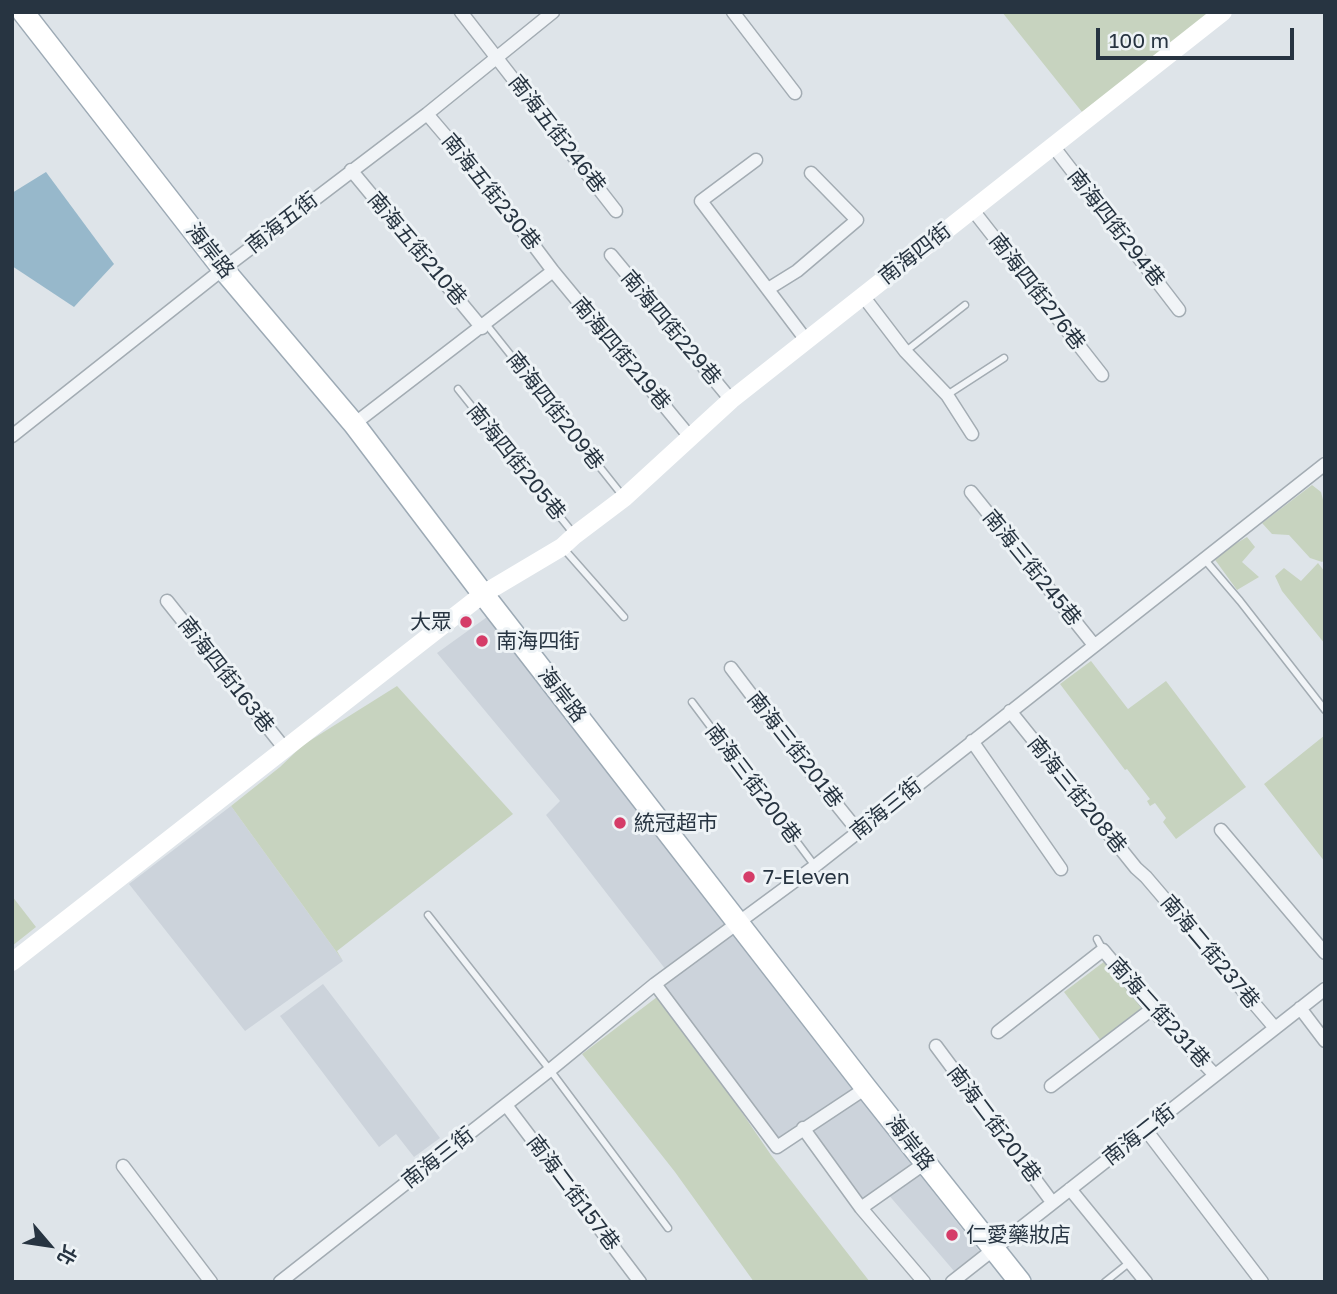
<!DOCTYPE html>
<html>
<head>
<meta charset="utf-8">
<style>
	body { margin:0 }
	#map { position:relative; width:1337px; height:1294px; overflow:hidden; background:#dee4e9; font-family:"Golos Text","Noto Sans TC",sans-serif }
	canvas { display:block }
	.frame { position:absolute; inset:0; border:14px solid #273441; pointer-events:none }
	.north { position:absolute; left:14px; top:1210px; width:70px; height:70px; -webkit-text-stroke:5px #eef3f6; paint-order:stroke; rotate:119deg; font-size:19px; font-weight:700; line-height:28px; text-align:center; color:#273441 }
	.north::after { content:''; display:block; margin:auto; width:24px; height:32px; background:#273441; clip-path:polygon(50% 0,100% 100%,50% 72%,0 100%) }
	.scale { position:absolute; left:1096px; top:28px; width:198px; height:32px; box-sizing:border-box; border:4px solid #273441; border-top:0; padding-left:9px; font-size:21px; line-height:24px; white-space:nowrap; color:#273441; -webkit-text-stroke:5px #eef3f6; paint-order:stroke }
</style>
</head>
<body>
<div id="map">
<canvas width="1337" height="1294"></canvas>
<div class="frame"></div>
<div class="north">北</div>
<div class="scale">100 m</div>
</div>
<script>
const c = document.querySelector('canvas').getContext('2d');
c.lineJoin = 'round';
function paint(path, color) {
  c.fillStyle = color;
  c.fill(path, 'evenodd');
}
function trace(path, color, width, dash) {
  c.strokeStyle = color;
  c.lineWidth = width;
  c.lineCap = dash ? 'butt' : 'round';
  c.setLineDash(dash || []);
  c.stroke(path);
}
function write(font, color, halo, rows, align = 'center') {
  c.font = font + ' "Golos Text","Noto Sans TC",sans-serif';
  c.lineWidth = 6;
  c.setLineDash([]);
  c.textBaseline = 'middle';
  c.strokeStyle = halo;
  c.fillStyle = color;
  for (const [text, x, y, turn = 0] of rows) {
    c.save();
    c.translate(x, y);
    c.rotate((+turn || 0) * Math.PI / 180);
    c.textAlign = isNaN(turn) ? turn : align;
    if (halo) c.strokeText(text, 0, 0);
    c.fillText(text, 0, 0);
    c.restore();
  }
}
const built = new Path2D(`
	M 494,612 L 734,918 L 666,970 L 546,815 L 560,801 L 437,653 Z
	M 231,806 L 343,961 L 245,1031 L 129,884 Z
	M 737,928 L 861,1088 L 777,1143 L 659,986 Z
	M 323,984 L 440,1138 L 414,1157 L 396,1134 L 379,1147 L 280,1016 Z
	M 862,1095 L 914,1166 L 861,1203 L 808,1128 Z
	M 917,1171 L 980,1252 L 954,1271 L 887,1193 Z`);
const green = new Path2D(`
	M 1002,12 L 1213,12 L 1214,13 L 1082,112 Z
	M 1312,485 L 1321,492 L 1323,500 L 1325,501 L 1325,560 L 1322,562 L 1310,558 L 1289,535 L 1272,534 L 1262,523 Z
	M 1247,537 L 1255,547 L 1242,562 L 1259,577 L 1237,590 L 1213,557 Z
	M 1318,563 L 1325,572 L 1325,644 L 1282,591 L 1275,576 L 1284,568 L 1301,581 Z
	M 1091,661 L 1128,709 L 1166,681 L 1246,787 L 1176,839 L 1163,822 L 1166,818 L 1155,803 L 1150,806 L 1147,801 L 1150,799 L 1127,769 L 1125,770 L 1060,684 Z
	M 397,686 L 513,814 L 337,951 L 343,961 L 231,806 L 280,767 L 303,745 Z
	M 1325,735 L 1325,862 L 1264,784 Z
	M 12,896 L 36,927 L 12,946 Z
	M 1105,961 L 1144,1006 L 1101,1041 L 1064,992 Z
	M 661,994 L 771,1155 L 870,1282 L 754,1282 L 675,1172 L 582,1054 Z`);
const water = new Path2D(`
	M 46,172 L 114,264 L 74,307 L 12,266 L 12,193 Z`);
const lane = new Path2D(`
	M 486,324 L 622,495
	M 906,351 L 965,305
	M 458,389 L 573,533
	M 947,395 L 1004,358
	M 564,549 L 624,617
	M 1205,560 L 1240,601 L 1325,710
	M 692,702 L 815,866
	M 428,915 L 550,1070 L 668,1228
	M 1097,939 L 1103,950
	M 1105,1282 L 1130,1262`);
const street = new Path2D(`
	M 461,12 L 616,211
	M 733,12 L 795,93
	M 427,114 L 492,190 L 553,271 L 690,437
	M 1053,146 L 1179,310
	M 756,160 L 701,201 L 806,340
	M 351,170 L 482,328
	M 972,209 L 1102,375
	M 611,255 L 731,400
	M 768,289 L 797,271 L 857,220 L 811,173
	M 863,296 L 905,351 L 947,395 L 972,434
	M 354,424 L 553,271
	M 12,436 L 223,269 L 427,114 L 553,12
	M 971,492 L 1094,645
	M 167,601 L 285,749
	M 731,668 L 803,763 L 858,831
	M 1010,711 L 1136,868 L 1146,877 L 1275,1028
	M 972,741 L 1061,869
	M 1221,830 L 1325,953
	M 655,984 L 777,1147 L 866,1088
	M 1300,1008 L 1325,1041
	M 998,1032 L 1103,950 L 1152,1009 L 1215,1075
	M 936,1046 L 1052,1202
	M 1051,1086 L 1152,1009
	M 506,1105 L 640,1282
	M 803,1128 L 861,1208 L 924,1282
	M 1146,1130 L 1262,1282
	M 123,1166 L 211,1282
	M 1070,1189 L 1146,1282
	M 861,1208 L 925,1163
	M 280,1282 L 550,1070 L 655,984 L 815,866 L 1325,464
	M 952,1282 L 1325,989`);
const secondary = new Path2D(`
	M 12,962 L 483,594 L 562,547 L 575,535 L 624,498 L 731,400 L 1223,12`);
const primary = new Path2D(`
	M 23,12 L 223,269 L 354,424 L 483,594 L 866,1088 L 1020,1282`);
const markers = [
	[466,622,7,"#d53c68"],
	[482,641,7,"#d53c68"],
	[620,823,7,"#d53c68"],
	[749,877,7,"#d53c68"],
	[952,1235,7,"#d53c68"]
];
const streetNames = [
	["南海五街246巷",557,134,52],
	["南海五街230巷",491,192,51],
	["南海五街",282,223,-38],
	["南海四街294巷",1116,228,52],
	["南海五街210巷",417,249,50],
	["海岸路",210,251,52],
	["南海四街",915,254,-38],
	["南海四街276巷",1037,292,52],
	["南海四街229巷",671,328,50],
	["南海四街219巷",621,354,50],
	["南海四街209巷",555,411,52],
	["南海四街205巷",516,462,51],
	["南海三街245巷",1032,568,51],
	["南海四街163巷",226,675,52],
	["海岸路",562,695,52],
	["南海三街201巷",795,750,52],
	["南海三街200巷",753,784,53],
	["南海三街208巷",1077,795,51],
	["南海三街",886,809,-39],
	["南海二街237巷",1210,952,50],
	["南海二街231巷",1159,1013,48],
	["南海二街201巷",994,1124,53],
	["南海二街",1139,1135,-38],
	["海岸路",910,1143,52],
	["南海三街",438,1158,-38],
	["南海二街157巷",573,1193,53]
];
const poiNames = [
	["大眾",452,622,"right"],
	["南海四街",496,641],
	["統冠超市",634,823],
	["7-Eleven",763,877],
	["仁愛藥妝店",966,1235]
];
paint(built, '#ccd3db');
paint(green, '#c7d3bf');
paint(water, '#97b8cb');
trace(lane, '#a3acb3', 9);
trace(street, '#a3acb3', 15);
trace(primary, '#9daab5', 24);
trace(lane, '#f1f4f7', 6);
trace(street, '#f1f4f7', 12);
trace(secondary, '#fff', 18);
trace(primary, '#fff', 21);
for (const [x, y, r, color] of markers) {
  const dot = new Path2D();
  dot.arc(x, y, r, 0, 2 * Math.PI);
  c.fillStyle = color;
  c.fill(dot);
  trace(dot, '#eef3f6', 2.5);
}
write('21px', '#273441', '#eef3f6', streetNames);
write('21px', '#273441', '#eef3f6', poiNames, 'left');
</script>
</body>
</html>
